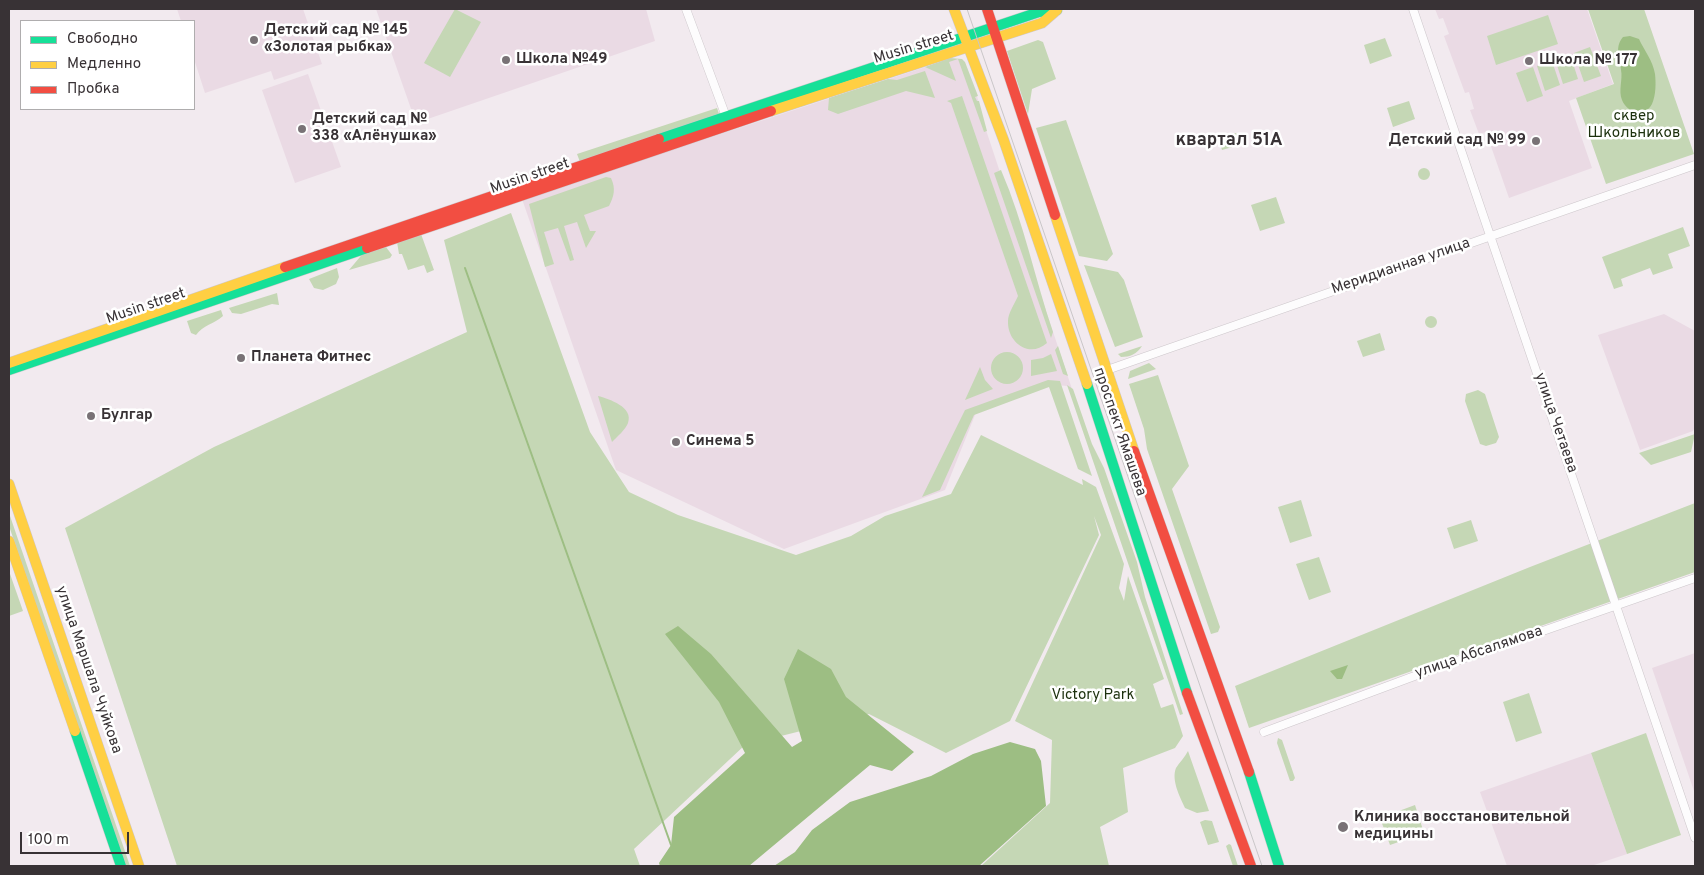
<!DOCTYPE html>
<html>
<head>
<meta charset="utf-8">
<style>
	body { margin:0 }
	#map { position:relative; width:1704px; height:875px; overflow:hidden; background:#f2eaef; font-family:Overpass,sans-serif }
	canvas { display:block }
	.frame { position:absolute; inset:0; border:10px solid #383235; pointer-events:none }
	.legend { position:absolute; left:20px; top:20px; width:175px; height:90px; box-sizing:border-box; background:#fff; border:1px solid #afadae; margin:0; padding:6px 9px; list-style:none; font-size:15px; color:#383235 }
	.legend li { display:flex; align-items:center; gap:10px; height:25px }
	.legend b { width:25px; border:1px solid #afadae }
	.scale { position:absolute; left:20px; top:832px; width:109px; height:22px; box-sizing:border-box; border:2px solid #383235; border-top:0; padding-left:6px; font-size:15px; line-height:18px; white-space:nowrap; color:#383235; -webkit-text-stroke:4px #fff; paint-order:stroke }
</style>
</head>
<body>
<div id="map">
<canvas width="1704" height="875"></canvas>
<div class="frame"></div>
<ul class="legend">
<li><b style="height:6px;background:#16e098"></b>Свободно</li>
<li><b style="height:6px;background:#ffcf43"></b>Медленно</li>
<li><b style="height:6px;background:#f24e42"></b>Пробка</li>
</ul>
<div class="scale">100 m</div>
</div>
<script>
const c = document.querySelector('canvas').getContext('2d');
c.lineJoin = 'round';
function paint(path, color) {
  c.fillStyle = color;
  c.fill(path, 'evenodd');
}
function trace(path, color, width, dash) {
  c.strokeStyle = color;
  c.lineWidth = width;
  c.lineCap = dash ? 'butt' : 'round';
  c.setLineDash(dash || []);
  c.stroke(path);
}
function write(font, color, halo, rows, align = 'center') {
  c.font = font + ' Overpass,sans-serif';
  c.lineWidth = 5;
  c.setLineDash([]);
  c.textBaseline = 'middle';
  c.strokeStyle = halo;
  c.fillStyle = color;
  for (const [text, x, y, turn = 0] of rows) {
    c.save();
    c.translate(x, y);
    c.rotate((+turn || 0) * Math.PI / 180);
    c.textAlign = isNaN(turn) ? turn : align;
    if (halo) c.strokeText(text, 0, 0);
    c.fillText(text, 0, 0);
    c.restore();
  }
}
const built = new Path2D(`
	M 177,9 L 303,9 L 322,64 L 274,80 L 271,71 L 205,93 L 194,59 L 194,21 L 181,21 Z
	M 376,9 L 646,9 L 655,41 L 416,123 Z
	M 1435,9 L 1587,9 L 1613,84 L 1569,101 L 1592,168 L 1509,198 L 1486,132 L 1479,134 L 1470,110 L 1474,109 L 1469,92 L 1465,93 L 1444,36 L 1449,34 L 1443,18 L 1439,19 Z
	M 950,59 L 961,59 L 977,96 L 986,130 L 1072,389 L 1067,386 L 1048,384 L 977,410 L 945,490 L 784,549 L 616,470 L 522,199 Z
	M 308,74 L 341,167 L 295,183 L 262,90 Z
	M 1664,314 L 1695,331 L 1695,427 L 1693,431 L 1640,450 L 1598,335 Z
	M 1695,653 L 1695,794 L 1652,668 Z
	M 1591,753 L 1627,854 L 1591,866 L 1507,866 L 1480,792 Z`);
const green = new Path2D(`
	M 455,9 L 481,22 L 450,77 L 424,63 Z
	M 1588,9 L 1644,9 L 1694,154 L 1606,184 L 1576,98 L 1614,84 Z
	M 1548,15 L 1558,44 L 1496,65 L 1487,36 Z
	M 1385,38 L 1392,56 L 1370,64 L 1364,45 Z
	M 1038,40 L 1043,42 L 1056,79 L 1032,89 L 1028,114 L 1007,51 Z
	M 1590,47 L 1601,76 L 1584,82 L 1574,53 Z
	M 1570,54 L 1578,79 L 1563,84 L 1555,59 Z
	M 950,58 L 962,59 L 965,62 L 978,96 L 975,97 L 977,101 L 979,101 L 987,131 L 984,132 L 958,59 L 949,62 L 956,81 L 925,67 Z
	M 1552,61 L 1560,85 L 1545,91 L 1537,66 Z
	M 1533,67 L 1543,96 L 1527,102 L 1516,73 Z
	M 925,71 L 935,98 L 906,91 L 838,114 L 828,110 L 829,98 L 888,79 L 897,80 Z
	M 962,96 L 1047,343 C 1029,359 1007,342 1008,321 C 1008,313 1015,303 1018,296 L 951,103 L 947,101 Z
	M 1409,101 L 1415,119 L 1393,127 L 1387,108 Z
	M 717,108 L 719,114 L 580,162 L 577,154 Z
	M 1066,120 L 1113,254 L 1107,261 L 1079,256 L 1036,128 Z
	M 1236,133 L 1241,141 L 1236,146 L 1222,150 L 1219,139 Z
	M1418 174a6 6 0 1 1 12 0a6 6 0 1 1-12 0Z
	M 1001,170 C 1024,223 1035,279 1053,332 L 1051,338 L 994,173 Z
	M 606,177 L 611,178 C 616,189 614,196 609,206 L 584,215 L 590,231 L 596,231 L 586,248 L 577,222 L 564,226 L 574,260 L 570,261 L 558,228 L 544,232 L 554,264 L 545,267 L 529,204 Z
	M 1276,197 L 1285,223 L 1260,231 L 1251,205 Z
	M 511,213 L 590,432 L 629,492 L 678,515 L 796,555 L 851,536 L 885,516 L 951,494 L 981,435 L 1083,485 L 1082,479 L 1096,487 L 1124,564 L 1119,588 L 1124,601 L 1128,576 L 1164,679 L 1153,684 L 1161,708 L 1173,704 L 1183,736 L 1175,748 L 1123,768 L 1128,812 L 1100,827 L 1109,866 L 981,866 L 1050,803 L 1052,740 L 1015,721 L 1101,535 L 1094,516 L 1099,535 L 1010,721 L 946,753 L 869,714 L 745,745 L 634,849 L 640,866 L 177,866 L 65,528 L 214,447 L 467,332 L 444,240 Z
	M 1683,227 L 1690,246 L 1668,254 L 1673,268 L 1653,275 L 1650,268 L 1621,279 L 1623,286 L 1614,289 L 1602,257 Z
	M 421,234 L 434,270 L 427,273 L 424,265 L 408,270 L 402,254 L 399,254 L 397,242 Z
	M 386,247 L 392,255 L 390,258 L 349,270 L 365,251 Z
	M 1084,265 L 1118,272 L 1124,280 L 1143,337 L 1115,347 Z
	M 337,268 L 339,277 L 336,284 L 323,290 L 314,288 L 309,279 Z
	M 277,293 L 279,305 L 272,304 L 241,314 L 232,313 L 229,308 Z
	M 221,310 L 223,316 C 214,324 203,325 196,335 L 191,333 L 187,321 Z
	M1425 322a6 6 0 1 1 12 0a6 6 0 1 1-12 0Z
	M 1380,333 L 1385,350 L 1363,357 L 1357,341 Z
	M 1058,346 L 1068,376 L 1063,374 L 1055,350 Z
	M 1142,346 C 1137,354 1130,357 1121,357 L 1118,354 Z
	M991 368a16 16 0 1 1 32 0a16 16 0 1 1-32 0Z
	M 1051,354 L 1057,371 L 1031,376 L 1031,360 L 1043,358 Z
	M 1149,363 L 1156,369 L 1128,379 L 1130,371 Z
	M 980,367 L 985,380 L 993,389 L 965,400 Z
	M 1158,375 L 1189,466 L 1172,489 L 1220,627 L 1218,632 L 1211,634 L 1147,449 L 1144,429 L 1129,384 Z
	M 1048,380 L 1060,381 L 1092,476 L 1078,469 L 1049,387 L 974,415 L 940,490 L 922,497 L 965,410 Z
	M 1067,385 L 1073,389 L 1092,444 L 1104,468 L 1137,562 L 1145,597 L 1183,714 L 1180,715 Z
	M 1478,390 L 1485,394 L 1499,437 L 1496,443 L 1486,446 L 1480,444 L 1465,401 L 1466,394 Z
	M 598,396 C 609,399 634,407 628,423 C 626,429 617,437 612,442 Z
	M 1695,434 L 1691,452 L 1651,465 L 1639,453 Z
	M 1301,500 L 1312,536 L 1290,543 L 1278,507 Z
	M 1695,503 L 1695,572 L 1249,728 L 1235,686 L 1530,567 Z
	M 9,513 L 130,866 L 126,866 L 9,526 Z
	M 1471,520 L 1478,541 L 1454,549 L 1447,528 Z
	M 1319,557 L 1331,592 L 1309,600 L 1296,564 Z
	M 9,571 L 23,611 L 9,616 Z
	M 1529,693 L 1542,733 L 1516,742 L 1503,702 Z
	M 1646,733 L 1681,835 L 1627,854 L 1591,753 Z
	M 1278,738 L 1282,740 L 1295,778 L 1293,781 L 1290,781 L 1277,743 Z
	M 1188,751 L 1209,811 L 1197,813 L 1185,808 C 1180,797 1171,780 1176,768 C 1179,763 1185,757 1188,751 Z
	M 1415,805 L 1424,833 L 1390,845 L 1380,818 Z
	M 1205,820 L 1212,821 L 1219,842 L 1208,845 L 1200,822 Z
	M 1229,844 L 1231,845 L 1238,866 L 1233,866 L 1226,846 Z`);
const water = new Path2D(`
	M 1630,36 L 1639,39 C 1644,50 1653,61 1655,74 C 1656,83 1656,95 1652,104 C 1645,118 1627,113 1622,100 C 1618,91 1623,79 1621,70 C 1620,57 1614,48 1623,37 Z
	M 678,626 L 711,654 L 792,747 L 802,741 L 784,679 L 798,649 L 831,669 L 846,697 L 914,752 L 892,771 L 870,765 L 749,866 L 660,866 L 659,863 L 671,845 L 674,817 L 745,753 L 719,702 L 665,634 Z
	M 1348,665 L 1342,679 L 1337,679 L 1330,671 Z
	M 1010,742 L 1035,749 L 1041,761 L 1046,806 L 979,866 L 774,866 L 795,852 L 812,830 L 850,802 L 931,776 L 973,754 Z`);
const stream = new Path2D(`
	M 465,268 L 671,845`);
const street = new Path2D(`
	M 686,9 L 728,122
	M 1413,9 L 1695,838
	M 1107,370 L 1695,165
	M 1264,732 L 1428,671 L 1695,578`);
const fast = new Path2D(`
	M 659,139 L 1039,12 L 1057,10
	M 9,370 L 367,248
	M 1087,384 L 1187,693
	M 75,731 L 121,866
	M 1249,772 L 1279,866`);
const slow = new Path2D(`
	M 954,9 L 1004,141 L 1087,384
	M 771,111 L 1042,23 L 1057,10
	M 1055,215 L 1134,451
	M 9,363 L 285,267
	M 9,484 L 139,866
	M 9,541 L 75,731`);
const jam = new Path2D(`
	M 987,9 L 1055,215
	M 367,248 L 771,111
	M 285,267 L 659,139
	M 1134,451 L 1249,772
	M 1187,693 L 1251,866`);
const tram = new Path2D(`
	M 967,9 L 1262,866`);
const markers = [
	[254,40,5,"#797276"],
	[506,60,5,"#797276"],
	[1529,61,5,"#797276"],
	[302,129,5,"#797276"],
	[1536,141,5,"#797276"],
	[241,358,5,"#797276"],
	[91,416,5,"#797276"],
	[676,442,5,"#797276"],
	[1343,827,6,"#797276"]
];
const poiNames = [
	["Детский сад № 145",264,31],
	["«Золотая рыбка»",264,48],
	["Школа №49",516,60],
	["Школа № 177",1539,61],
	["Детский сад №",312,120],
	["338 «Алёнушка»",312,137],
	["Детский сад № 99",1526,141,"right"],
	["Планета Фитнес",251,358],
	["Булгар",101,416],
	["Синема 5",686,442],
	["Клиника восстановительной",1354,818],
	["медицины",1354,835]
];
const streetNames = [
	["Musin street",914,48,-17],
	["Musin street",530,177,-19],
	["Меридианная улица",1401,267,-19],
	["Musin street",146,307,-19],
	["улица Четаева",1555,423,71],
	["проспект Ямашева",1119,432,71],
	["улица Абсалямова",1479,653,-19],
	["улица Маршала Чуйкова",88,670,71]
];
const parkNames = [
	["сквер",1634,117],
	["Школьников",1634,134],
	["Victory Park",1093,696]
];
const quarterNames = [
	["квартал 51А",1229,141]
];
paint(built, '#eadae4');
paint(green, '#c5d7b5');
paint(water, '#9dbe83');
trace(stream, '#9dbe83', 2);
trace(street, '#cdc7cb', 9);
trace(fast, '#cdc7cb', 11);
trace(slow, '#cdc7cb', 11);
trace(jam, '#cdc7cb', 11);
trace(street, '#fdfcfd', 8);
trace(fast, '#16e098', 10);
trace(slow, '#ffcf43', 10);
trace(jam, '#f24e42', 10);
trace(tram, '#c9c6c8', 1);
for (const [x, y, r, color] of markers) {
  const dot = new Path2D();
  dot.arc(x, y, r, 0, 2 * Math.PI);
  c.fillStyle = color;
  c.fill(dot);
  trace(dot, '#fff', 2);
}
write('bold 15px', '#383235', '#fff', poiNames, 'left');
write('15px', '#383235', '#fff', streetNames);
write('15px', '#1c300d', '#fff', parkNames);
write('bold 18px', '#383235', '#fff', quarterNames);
</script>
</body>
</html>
